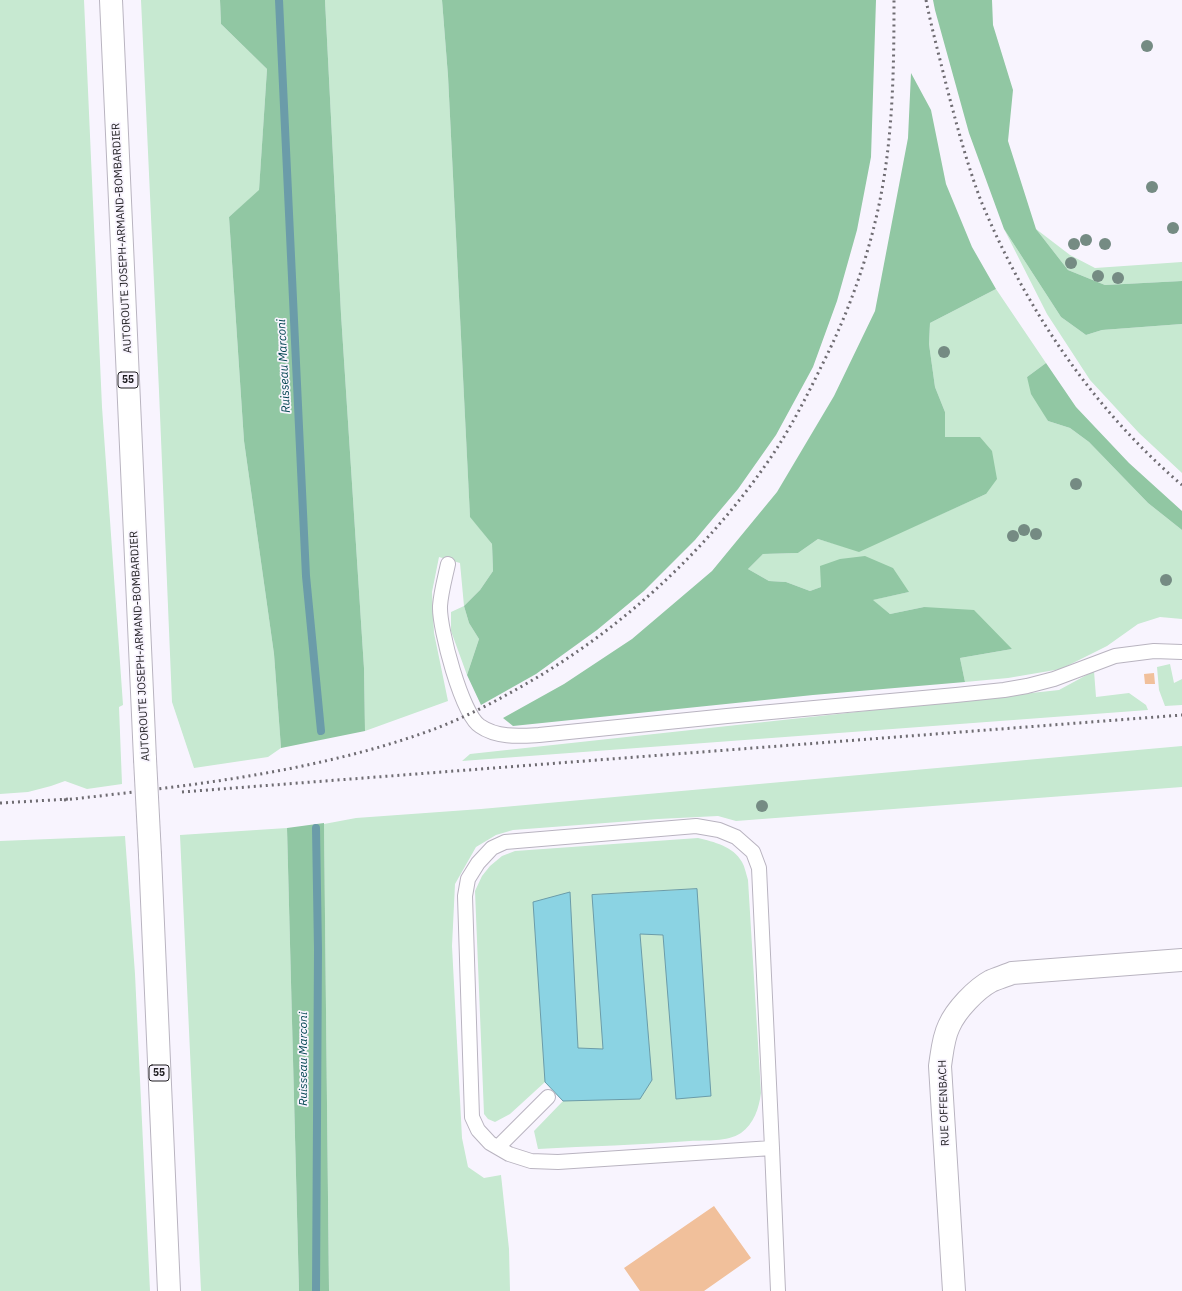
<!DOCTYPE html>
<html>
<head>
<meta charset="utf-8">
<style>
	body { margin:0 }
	canvas { display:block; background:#f8f4fe }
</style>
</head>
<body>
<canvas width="1182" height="1291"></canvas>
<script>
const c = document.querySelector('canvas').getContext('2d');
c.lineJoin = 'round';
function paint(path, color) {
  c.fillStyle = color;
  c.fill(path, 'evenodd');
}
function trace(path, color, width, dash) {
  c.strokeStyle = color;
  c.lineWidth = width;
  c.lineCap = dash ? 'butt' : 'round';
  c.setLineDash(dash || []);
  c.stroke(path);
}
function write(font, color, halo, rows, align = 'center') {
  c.font = font + ' "IBM Plex Sans",sans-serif';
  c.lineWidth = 3.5;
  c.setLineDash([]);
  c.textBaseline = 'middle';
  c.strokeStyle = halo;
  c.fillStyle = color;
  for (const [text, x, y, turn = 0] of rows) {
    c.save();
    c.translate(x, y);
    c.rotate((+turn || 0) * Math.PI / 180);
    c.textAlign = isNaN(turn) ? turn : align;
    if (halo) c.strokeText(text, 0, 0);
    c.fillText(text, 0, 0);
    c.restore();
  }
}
const green = new Path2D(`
	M 0,0 L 84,0 L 102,407 L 123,705 L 119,707 L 122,784 L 87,789 L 65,781 L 51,786 L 28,792 L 0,794 Z
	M 141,0 L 220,0 L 221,24 L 267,69 L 259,191 L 229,217 L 244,441 L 274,654 L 281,748 L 268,757 L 194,768 L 172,702 L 159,391 Z
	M 325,0 L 442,0 L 448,76 L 470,516 L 492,544 L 493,571 L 480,590 L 464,606 L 469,623 L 479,639 L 467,675 L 451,631 L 451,612 L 464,606 L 460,563 L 439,557 L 432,592 L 434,633 L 448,701 L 365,731 L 364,668 L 341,314 Z
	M 1004,229 L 1061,317 L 1086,335 L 1102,330 L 1182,324 L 1182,473 L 1139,433 L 1090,380 L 1047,314 Z
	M 1036,229 L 1070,255 L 1095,268 L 1182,262 L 1182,281 L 1105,285 L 1068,270 Z
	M 996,289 L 1046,363 L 1027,377 L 1048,421 L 1070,428 L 1089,442 L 1148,503 L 1182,530 L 1182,619 L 1160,617 L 1138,624 L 1107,646 L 1061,669 L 1008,678 L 965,682 L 960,658 L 1012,649 L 924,607 L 890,614 L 872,600 L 909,592 L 821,587 L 810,591 L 786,582 L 769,581 L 748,569 L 763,554 L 798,553 L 818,539 L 859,551 L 986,494 L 980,437 L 944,437 L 945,412 L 935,387 L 929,344 L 930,323 Z
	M 1170,664 L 1174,683 L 1182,679 L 1182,705 L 1165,706 L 1159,690 L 1157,667 Z
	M 1094,671 L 1096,697 L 1129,693 L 1146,705 L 1148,710 L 462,761 L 470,754 L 1059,690 Z
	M 1182,746 L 1182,787 L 736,821 L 718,816 L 658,819 L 513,830 L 496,835 L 476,847 L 455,884 L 452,946 L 462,1138 L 468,1167 L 484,1178 L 501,1175 L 509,1249 L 510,1291 L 329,1291 L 324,824 L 356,818 L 481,809 Z
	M 287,828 L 299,1291 L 201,1291 L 180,835 Z
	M 125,836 L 135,974 L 150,1291 L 0,1291 L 0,841 Z
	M 698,838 C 714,842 733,846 742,862 C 745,867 746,874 748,880 L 761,1093 C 759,1108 754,1124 741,1133 C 727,1142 706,1140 690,1141 C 640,1145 589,1146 538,1149 L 534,1131 L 563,1101 L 545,1082 L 510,1114 L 495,1122 L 488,1119 L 484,1114 L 475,891 L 482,876 L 490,866 L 502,856 L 515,851 Z`);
const forest = new Path2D(`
	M 220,0 L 325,0 L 341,314 L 364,668 L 365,731 L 281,748 L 274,654 L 244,441 L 229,217 L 259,190 L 267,69 L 221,24 Z
	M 442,0 L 876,0 L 871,157 L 857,230 L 837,301 L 813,367 L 776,435 L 738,489 L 695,540 L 644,591 L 597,630 L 536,674 L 481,705 L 467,675 L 479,639 L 469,623 L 464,606 L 480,590 L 493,571 L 492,544 L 470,517 L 448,76 Z
	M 933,0 L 992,0 L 993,25 L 1013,90 L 1008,141 L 1036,229 L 1068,270 L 1105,285 L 1182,281 L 1182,324 L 1102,330 L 1086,335 L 1061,317 L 1004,229 L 969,133 L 935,10 Z
	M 911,73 L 931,110 L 946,184 L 972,247 L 996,289 L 930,323 L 929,344 L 935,387 L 945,412 L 945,437 L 980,437 L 992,451 L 997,479 L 986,494 L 859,552 L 818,539 L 798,553 L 763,554 L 748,569 L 769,581 L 786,582 L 810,591 L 821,587 L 820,566 L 840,559 L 865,556 L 893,568 L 909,592 L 873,600 L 890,614 L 924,607 L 974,610 L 1012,649 L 960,658 L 965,682 L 813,695 L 513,726 L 503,718 L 564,684 L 632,639 L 712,571 L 777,492 L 834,396 L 875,311 L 908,138 Z
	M 1046,363 L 1076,407 L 1129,463 L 1182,511 L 1182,530 L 1148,503 L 1089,442 L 1070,428 L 1048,421 L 1031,394 L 1027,377 Z
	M 324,823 L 329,1291 L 299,1291 L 287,828 Z`);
const water = new Path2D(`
	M 697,889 L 711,1096 L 676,1099 L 663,935 L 640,934 L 652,1080 L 640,1099 L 563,1101 L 545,1082 L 533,902 L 570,892 L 578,1048 L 603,1049 L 592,895 Z`);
const stream = new Path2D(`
	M 279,0 L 306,576 L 321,731
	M 316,1291 L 318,950 L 316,828`);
const building = new Path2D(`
	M 1154,673 L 1155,684 L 1145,684 L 1144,674 Z
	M 714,1206 L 751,1258 L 704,1291 L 640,1291 L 624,1268 Z`);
const service = new Path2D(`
	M 448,564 C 445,578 441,592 440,606 C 439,628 462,715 480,726 C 497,738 520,736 539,735 L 727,716 L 956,695 L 1004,690 L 1027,686 L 1054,679 L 1115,656 L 1154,651 L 1182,652
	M 498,1147 L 548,1097
	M 772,1148 L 558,1162 L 531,1161 L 509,1154 L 490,1143 L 478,1130 L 472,1117 L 465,896 L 468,879 L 478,863 L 492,848 L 505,842 L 696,826 L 719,830 L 736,837 L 753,852 L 759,868 L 772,1148 L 778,1291`);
const minor = new Path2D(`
	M 954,1291 L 940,1066 C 942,1053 943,1038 949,1026 C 956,1010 976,989 991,981 C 998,978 1005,976 1012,973 L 1182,960`);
const motorway = new Path2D(`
	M 111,0 L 145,759
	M 150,855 L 169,1291`);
const rail = new Path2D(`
	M 926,0 C 932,30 940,59 947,88 C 957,126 967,164 981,201 C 1026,309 1093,409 1182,485
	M 182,792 L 1182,715
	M 64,800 C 187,786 312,773 429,731 C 459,720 489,705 517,689 C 616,634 702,556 767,463 C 788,433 805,400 821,367 C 846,318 865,267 877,214 C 893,144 894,72 894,0
	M 0,803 L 70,799`);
const motorwayBridge = new Path2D(`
	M 145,759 L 150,855`);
const trees = [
	[1147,46],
	[1152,187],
	[1173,228],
	[1086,240],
	[1074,244],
	[1105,244],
	[1071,263],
	[1098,276],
	[1118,278],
	[944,352],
	[1076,484],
	[1024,530],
	[1036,534],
	[1013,536],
	[1166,580],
	[762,806]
];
const shields = [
	[128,380,20],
	[159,1073,20]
];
const shieldNames = [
	["55",128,380],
	["55",159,1073]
];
const streetNames = [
	["AUTOROUTE JOSEPH-ARMAND-BOMBARDIER",122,238,-93],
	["AUTOROUTE JOSEPH-ARMAND-BOMBARDIER",140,646,-93],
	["RUE OFFENBACH",944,1103,-92]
];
const waterNames = [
	["Ruisseau Marconi",284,366,-93],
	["Ruisseau Marconi",304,1059,-90]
];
paint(green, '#c7e9d1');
paint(forest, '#91c7a3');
paint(water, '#8bd3e3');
trace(water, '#6b9ca9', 1);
trace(stream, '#6b9ca9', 8);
paint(building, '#f1c09b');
trace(service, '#b9b4c0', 16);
trace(minor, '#b9b4c0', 24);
trace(motorway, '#b9b4c0', 24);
trace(service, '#fff', 14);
trace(minor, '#fff', 22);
trace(motorway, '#fff', 22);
trace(rail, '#6f6c72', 3, [2, 4]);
trace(motorwayBridge, '#b9b4c0', 24, []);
trace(motorwayBridge, '#fff', 22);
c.fillStyle = '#758b83';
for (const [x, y] of trees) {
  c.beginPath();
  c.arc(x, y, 6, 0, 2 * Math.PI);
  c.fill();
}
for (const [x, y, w] of shields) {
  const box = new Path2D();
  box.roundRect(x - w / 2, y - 8, w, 16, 3);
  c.fillStyle = '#f8f4fe';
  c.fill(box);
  trace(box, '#1f1d21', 1);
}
write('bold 10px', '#1f1d21', null, shieldNames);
write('11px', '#1f1d21', '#f8f4fe', streetNames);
write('italic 12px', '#004450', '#f8f4fe', waterNames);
</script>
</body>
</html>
